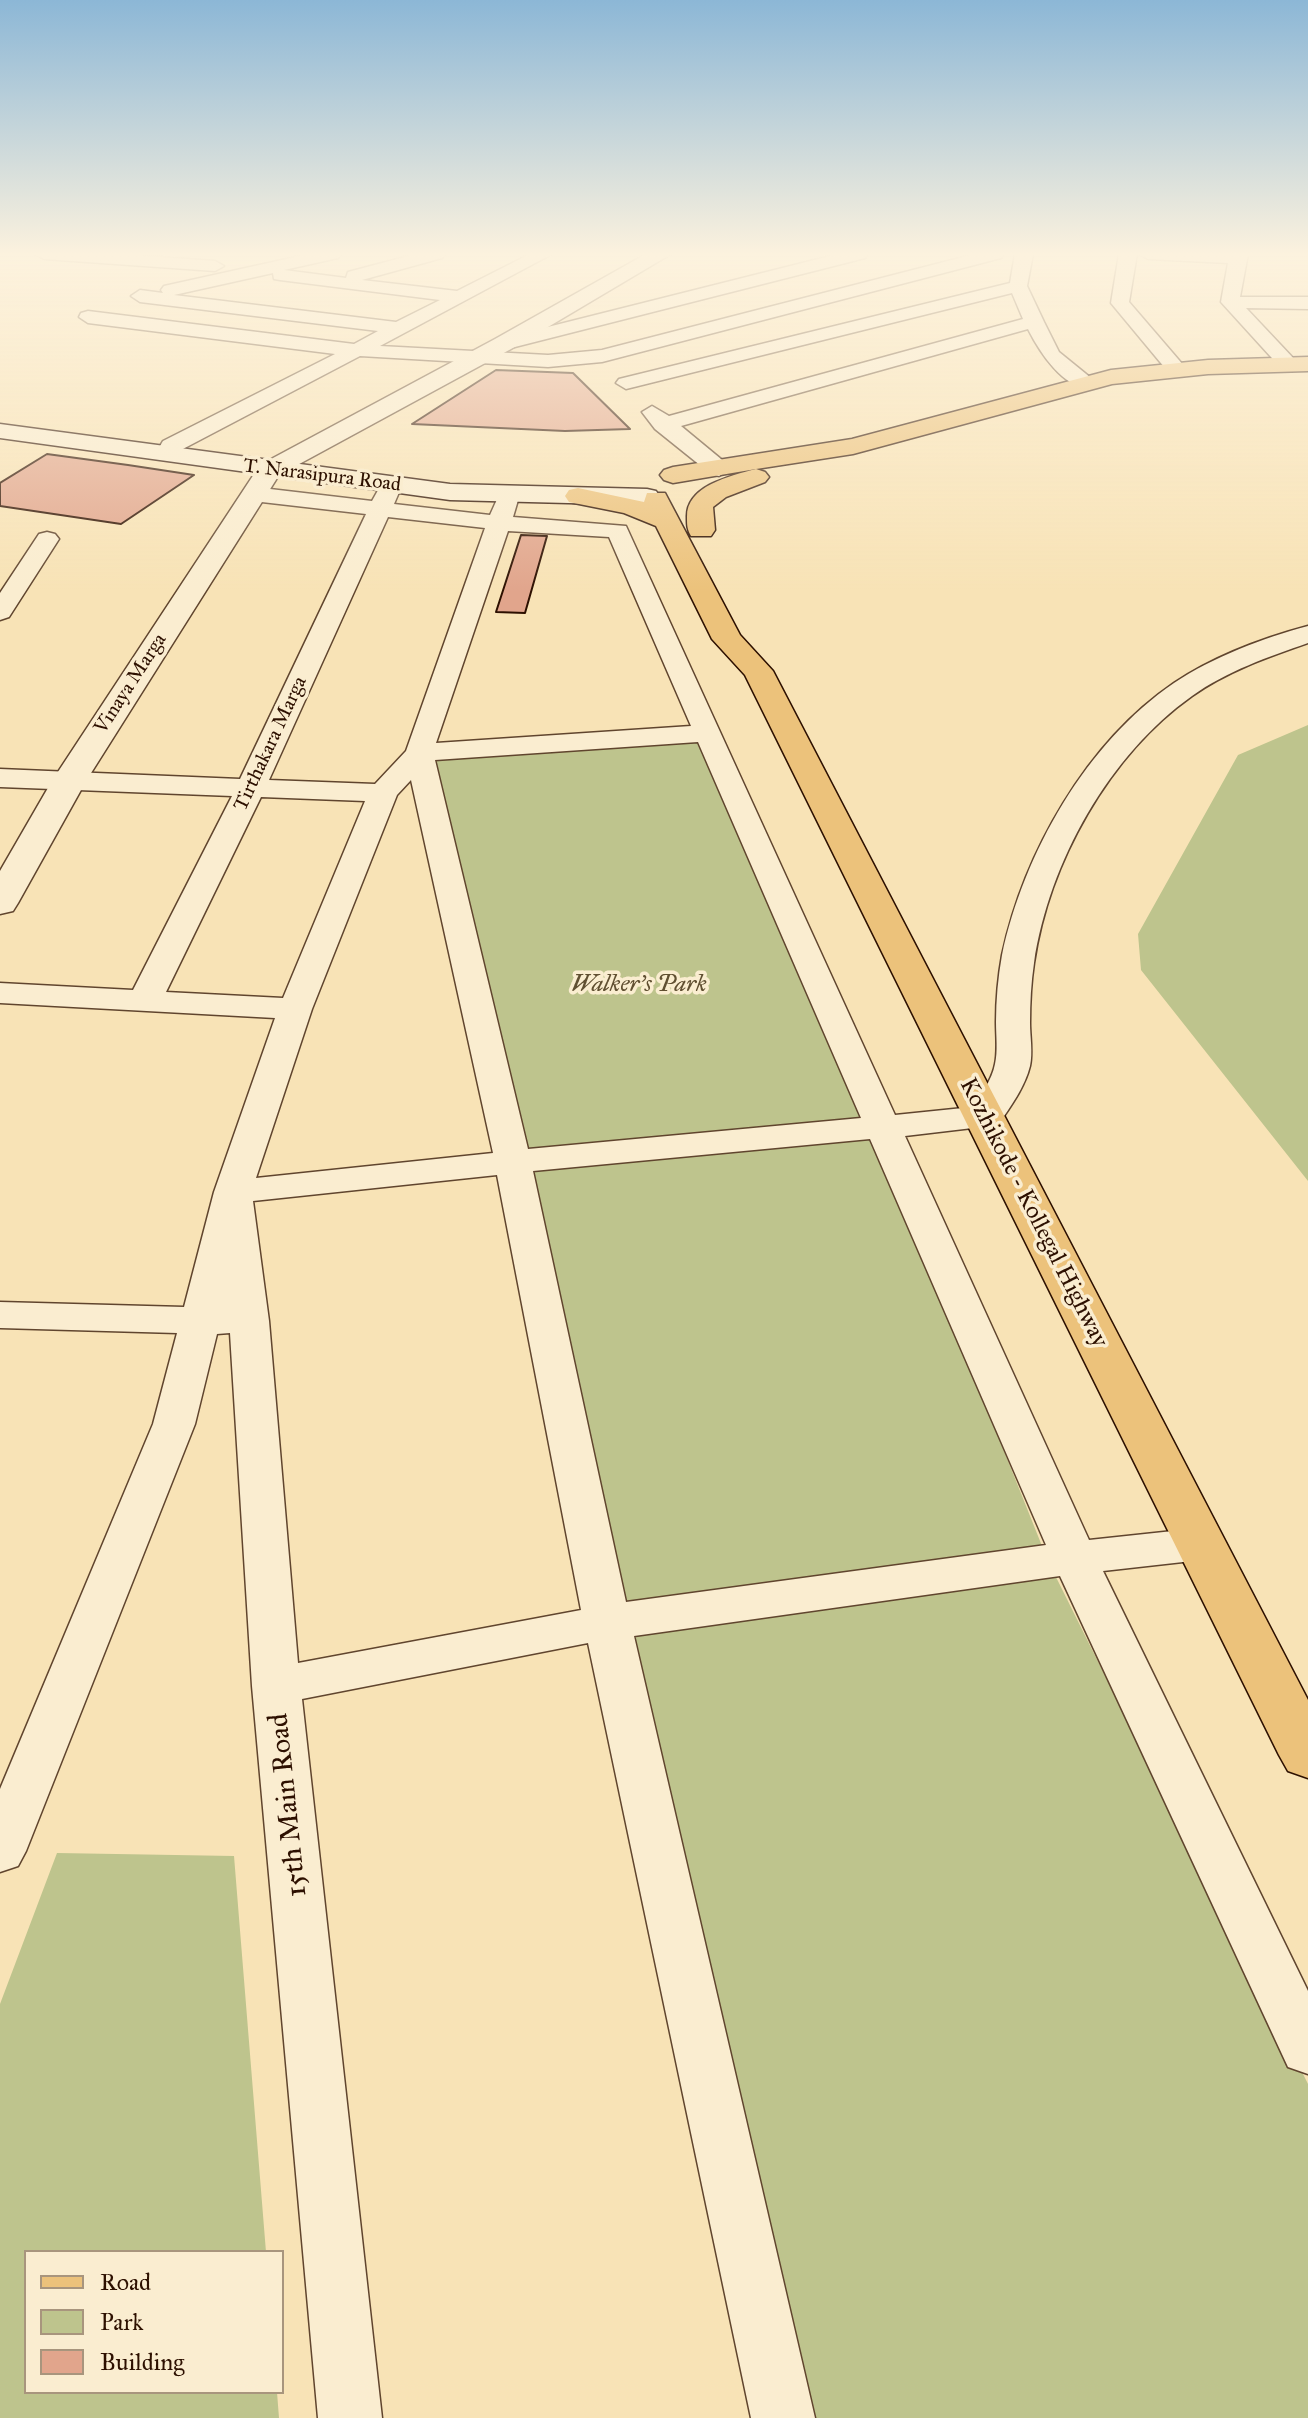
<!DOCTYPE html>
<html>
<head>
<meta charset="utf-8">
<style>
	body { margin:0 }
	#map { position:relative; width:1308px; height:2418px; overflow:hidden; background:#f8e3b6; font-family:"IM FELL Great Primer",serif }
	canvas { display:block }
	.legend { position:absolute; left:24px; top:2250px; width:260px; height:144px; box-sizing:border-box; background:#faedd0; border:2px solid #a8957d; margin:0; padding:10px 14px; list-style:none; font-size:24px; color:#2d1000 }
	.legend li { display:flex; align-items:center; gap:16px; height:40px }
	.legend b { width:40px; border:2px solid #a8957d }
</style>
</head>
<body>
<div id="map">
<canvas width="1308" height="2418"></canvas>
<ul class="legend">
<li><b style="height:10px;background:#ecc27b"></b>Road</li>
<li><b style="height:22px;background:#bec48d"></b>Park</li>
<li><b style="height:22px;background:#e1a58c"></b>Building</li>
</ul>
</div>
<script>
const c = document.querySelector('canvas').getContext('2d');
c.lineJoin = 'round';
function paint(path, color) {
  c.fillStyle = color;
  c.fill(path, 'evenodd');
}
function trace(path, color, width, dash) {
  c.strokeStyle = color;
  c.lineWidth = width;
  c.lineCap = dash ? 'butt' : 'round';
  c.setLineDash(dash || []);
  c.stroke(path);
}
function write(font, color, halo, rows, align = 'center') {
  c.font = font + ' "IM FELL Great Primer",serif';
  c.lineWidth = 7;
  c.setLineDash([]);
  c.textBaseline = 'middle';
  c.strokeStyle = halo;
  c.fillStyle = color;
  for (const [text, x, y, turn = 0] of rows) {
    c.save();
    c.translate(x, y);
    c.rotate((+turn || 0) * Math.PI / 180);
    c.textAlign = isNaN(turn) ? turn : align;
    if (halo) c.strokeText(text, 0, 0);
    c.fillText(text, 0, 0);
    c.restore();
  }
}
const green = new Path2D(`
	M 1308,725 L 1308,1181 L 1141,970 L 1138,934 L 1238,755 Z
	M 709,733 L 875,1128 L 1048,1561 L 1308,2084 L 1308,2418 L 794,2418 L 615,1615 L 419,753 Z
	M 57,1853 L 234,1856 L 266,2252 L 26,2252 L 26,2392 L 277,2392 L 279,2418 L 0,2418 L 0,2004 Z`);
const building = new Path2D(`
	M 496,370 L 573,373 L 630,429 L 565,431 L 412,424 Z
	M 47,454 L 128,465 L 194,475 L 121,524 L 0,506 L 0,483 Z
	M 521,535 L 547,536 L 525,613 L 496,612 Z`);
const minor = new Path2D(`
	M 35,254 L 118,254 L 215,261 L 224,266 L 215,271 L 44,259 Z
	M 309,254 L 341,254 L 338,258 L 284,270 L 346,278 L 348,272 L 416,254 L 445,254 L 442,258 L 362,280 L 457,291 L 530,254 L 552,254 L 380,346 L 548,355 L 602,350 L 975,254 L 1004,254 L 1001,258 L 602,362 L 548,367 L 360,356 L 179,451 L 163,451 L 160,446 L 163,441 L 335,354 L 88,323 L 79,317 L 81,313 L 88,311 L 354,344 L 378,331 L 140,302 L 131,296 L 140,290 L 163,293 L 161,290 L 164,286 ZM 273,273 L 274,279 L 280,280 L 440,300 L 396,322 L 174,295 Z
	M 838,254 L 868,254 L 865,258 L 503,350 L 493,344 L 496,340 Z
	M 1015,254 L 1033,254 L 1027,286 L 1044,322 L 1059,352 L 1091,378 L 1094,382 L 1091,386 C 1065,393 1038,349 1028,329 L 681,426 L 727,464 L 730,469 L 719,476 L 711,474 L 655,429 L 642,412 L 652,406 L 669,416 L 1023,319 L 1012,293 L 626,389 L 616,383 L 619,379 L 1010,283 Z
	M 1119,254 L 1137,254 L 1129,302 L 1184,366 L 1187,370 L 1184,374 L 1170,374 L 1111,303 Z
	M 1139,254 L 1248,254 L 1240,297 L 1308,297 L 1308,309 L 1246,308 L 1295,360 L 1298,364 L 1295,368 L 1281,368 L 1221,302 L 1228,263 L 1148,259 Z
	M 389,483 L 397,485 L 400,490 L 394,504 L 490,515 L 499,495 L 515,495 L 518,500 L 513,517 L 626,526 L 895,1115 L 973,1107 C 981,1094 992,1080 995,1064 C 998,1051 996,1036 996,1022 C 996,1000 998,977 1002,955 C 1024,853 1086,743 1174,683 C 1213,657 1263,638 1308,626 L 1308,643 C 1268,657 1227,671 1192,696 C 1109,755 1049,862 1034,963 C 1031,983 1030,1003 1030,1023 C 1030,1037 1033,1052 1030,1066 C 1025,1087 1010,1107 998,1125 L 905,1136 L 1089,1540 L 1201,1528 L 1217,1533 L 1224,1544 L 1217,1555 L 1201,1560 L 1103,1571 L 1308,1991 L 1308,2074 L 1288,2067 L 1060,1576 L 634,1636 L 815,2418 L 751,2418 L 588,1643 L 302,1699 L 382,2418 L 318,2418 L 252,1686 L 230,1333 L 217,1334 L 195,1424 L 26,1851 L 18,1866 L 0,1872 L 0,1789 L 153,1424 L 177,1333 L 0,1328 L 0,1302 L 184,1307 L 214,1192 L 275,1018 L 0,1003 L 0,983 L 133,990 L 232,796 L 0,787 L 0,769 L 240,779 L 366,514 L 253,501 L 245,499 L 242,494 L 245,489 L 253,487 L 372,501 L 381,485 ZM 388,517 L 485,528 L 406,751 L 375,784 L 269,780 ZM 508,531 L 609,537 L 691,726 L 436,743 ZM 698,742 L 861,1118 L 528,1149 L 435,760 ZM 411,780 L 493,1153 L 256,1178 L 312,1009 L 397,795 ZM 261,797 L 365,801 L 283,998 L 166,992 ZM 870,1139 L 1046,1545 L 626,1602 L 533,1171 ZM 497,1175 L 581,1610 L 298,1663 L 269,1321 L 253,1201 Z
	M 47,532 L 55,534 L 59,539 L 9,617 L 0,620 L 0,593 L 39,534 Z`);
const tertiary = new Path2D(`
	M 646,254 L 671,254 L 511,349 L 279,475 L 86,781 L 18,903 L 13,911 L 0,914 L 0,871 L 52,781 L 260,465 L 495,339 Z`);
const secondary = new Path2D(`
	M 0,424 L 450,484 L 647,489 L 656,491 L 660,497 L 656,503 L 647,505 L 450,500 L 0,438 Z`);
const primary = new Path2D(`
	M 1308,357 L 1308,371 L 1208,374 L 1112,384 L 853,454 L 756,469 L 765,472 L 769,477 L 765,482 L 726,497 L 713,507 L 715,530 L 711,536 L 691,536 C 687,529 687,525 687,517 C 686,486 730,476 756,469 L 673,483 L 664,480 L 660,475 L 664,470 L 673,467 L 852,439 L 1111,370 L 1208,360 Z
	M 578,488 L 644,502 L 647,493 L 665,493 L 740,635 L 773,671 L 1308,1700 L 1308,1778 L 1288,1771 L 1279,1755 L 745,675 L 712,639 L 656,526 L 624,513 L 569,502 L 565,496 L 569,490 Z`);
const farStreetnames = [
	["T. Narasipura Road",322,476,7],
	["Vinaya Marga",131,684,-57],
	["Tirthakara Marga",271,744,-65]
];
const parkNames = [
	["Walker's Park",639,985]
];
const streetNames = [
	["Kozhikode - Kollegal Highway",1033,1213,63]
];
const nearStreetnames = [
	["15th Main Road",289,1805,-96]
];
paint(green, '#bec48d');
paint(building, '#e1a58c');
trace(building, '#2d1000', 2);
trace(minor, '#60452e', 3);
trace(tertiary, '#60452e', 3);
trace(secondary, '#2d1000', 3);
trace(primary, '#2d1000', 3);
paint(minor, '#faedd0');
paint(tertiary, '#faedd0');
paint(secondary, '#faedd0');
paint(primary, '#ecc27b');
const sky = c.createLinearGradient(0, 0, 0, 592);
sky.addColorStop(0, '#8cb7d6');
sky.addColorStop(0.43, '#fcf2de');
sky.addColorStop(1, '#fcf2de00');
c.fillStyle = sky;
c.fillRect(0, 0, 1308, 592);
write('20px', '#2d1000', '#faedd0', farStreetnames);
write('italic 24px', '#604f31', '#faedd0', parkNames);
write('24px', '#2d1000', '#faedd0', streetNames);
write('28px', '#2d1000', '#faedd0', nearStreetnames);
</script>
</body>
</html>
